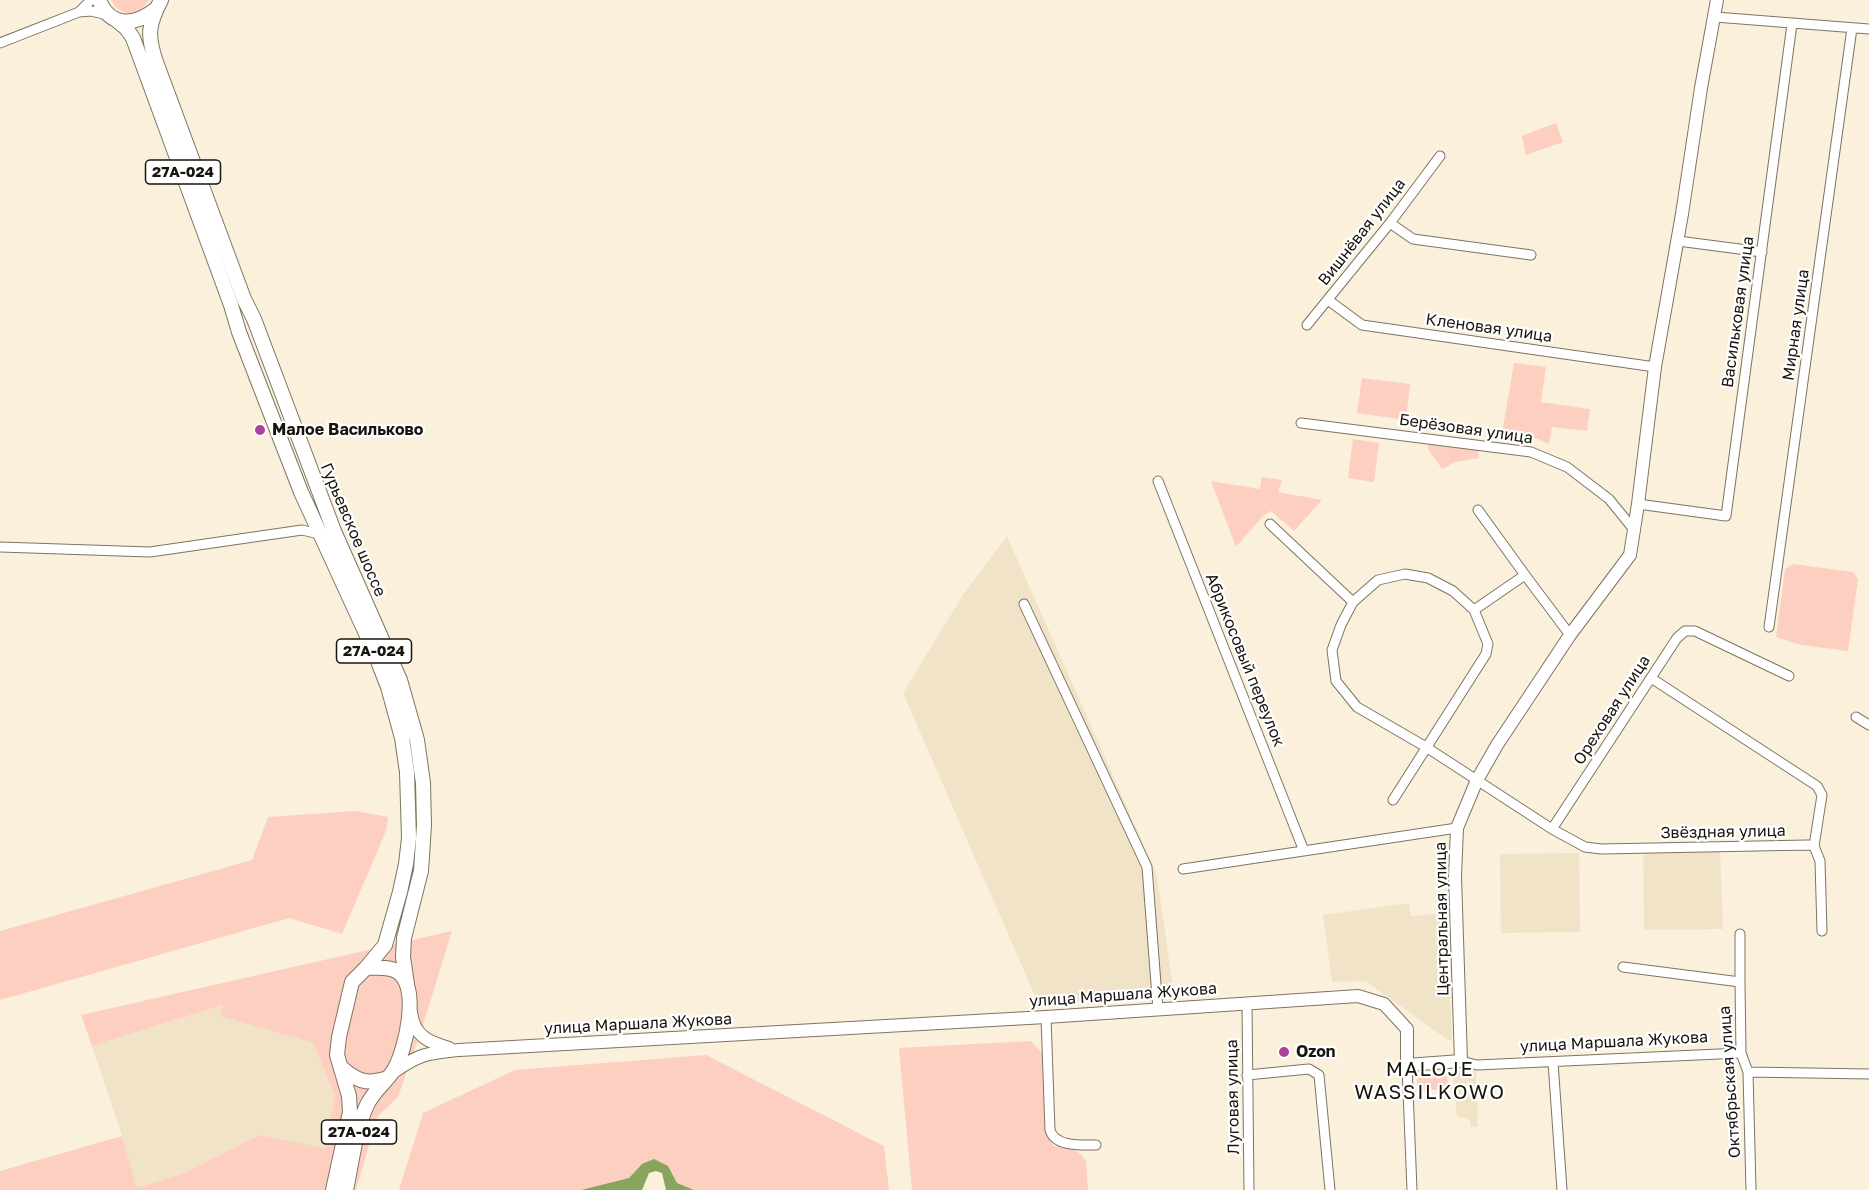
<!DOCTYPE html>
<html>
<head>
<meta charset="utf-8">
<style>
	body { margin:0 }
	canvas { display:block; background:#fbf0dc }
</style>
</head>
<body>
<canvas width="1869" height="1190"></canvas>
<script>
const c = document.querySelector('canvas').getContext('2d');
c.lineJoin = 'round';
function paint(path, color) {
  c.fillStyle = color;
  c.fill(path, 'evenodd');
}
function trace(path, color, width, dash) {
  c.strokeStyle = color;
  c.lineWidth = width;
  c.lineCap = dash ? 'butt' : 'round';
  c.setLineDash(dash || []);
  c.stroke(path);
}
function write(font, color, halo, rows, align = 'center') {
  c.font = font + ' "Golos Text",sans-serif';
  c.lineWidth = 4.5;
  c.setLineDash([]);
  c.textBaseline = 'middle';
  c.strokeStyle = halo;
  c.fillStyle = color;
  for (const [text, x, y, turn = 0] of rows) {
    c.save();
    c.translate(x, y);
    c.rotate((+turn || 0) * Math.PI / 180);
    c.textAlign = isNaN(turn) ? turn : align;
    if (halo) c.strokeText(text, 0, 0);
    c.fillText(text, 0, 0);
    c.restore();
  }
}
const built = new Path2D(`
	M 1007,536 L 1157,875 L 1174,995 L 1039,1005 L 903,693 L 963,595 Z
	M 1720,850 L 1723,929 L 1644,930 L 1643,851 Z
	M 1579,853 L 1580,932 L 1501,933 L 1500,854 Z
	M 1409,903 L 1411,916 L 1447,913 L 1452,1040 L 1448,1040 L 1365,981 L 1332,982 L 1323,915 Z
	M 224,1005 L 220,1016 L 313,1043 L 335,1096 L 325,1149 L 259,1135 L 184,1173 L 137,1188 L 120,1129 L 92,1046 Z
	M 1456,1071 L 1476,1071 L 1478,1127 L 1471,1127 L 1470,1120 L 1457,1116 L 1453,1073 Z`);
const green = new Path2D(`
	M 111,0 L 149,0 L 140,12 L 127,14 L 115,7 Z
	M 1556,123 L 1563,142 L 1526,155 L 1522,136 Z
	M 1514,363 L 1546,367 L 1541,402 L 1590,409 L 1587,431 L 1552,427 L 1549,444 L 1536,438 L 1502,433 Z
	M 1362,378 L 1410,384 L 1406,420 L 1357,413 Z
	M 1353,439 L 1379,443 L 1374,482 L 1348,478 Z
	M 1429,443 L 1478,450 L 1479,458 L 1455,462 L 1442,469 L 1428,449 Z
	M 1262,477 L 1282,480 L 1278,492 L 1322,500 L 1294,531 L 1271,511 L 1263,516 L 1236,547 L 1211,481 L 1260,489 Z
	M 1793,564 L 1853,572 L 1858,579 L 1848,651 L 1801,645 L 1776,637 L 1785,569 Z
	M 356,811 L 388,817 L 386,831 L 342,934 L 289,918 L 0,1000 L 0,931 L 252,860 L 268,817 Z
	M 452,931 L 422,1028 L 398,1097 L 377,1117 L 356,1190 L 0,1190 L 0,1171 L 122,1136 L 137,1188 L 184,1173 L 259,1135 L 325,1148 L 335,1096 L 313,1043 L 220,1016 L 223,1005 L 92,1046 L 81,1015 Z
	M 1031,1041 L 1042,1053 L 1046,1134 L 1054,1146 L 1075,1149 L 1086,1160 L 1088,1190 L 912,1190 L 899,1048 Z
	M 706,1055 L 884,1146 L 889,1190 L 694,1190 L 677,1183 L 668,1166 L 642,1164 L 629,1178 L 581,1190 L 399,1190 L 423,1113 L 515,1070 Z
	M 1444,1074 L 1447,1077 L 1449,1088 L 1417,1092 L 1417,1075 Z`);
const water = new Path2D(`
	M 654,1159 L 668,1166 L 677,1183 L 694,1190 L 666,1190 L 662,1173 L 656,1171 L 649,1173 L 642,1190 L 581,1190 L 629,1178 L 642,1164 Z`);
const street = new Path2D(`
	M 79,12 L 91,0
	M 1715,17 L 1869,29
	M 0,43 L 79,12 L 91,11 L 108,15
	M 1390,223 L 1413,239 L 1531,255
	M 1678,241 L 1762,252
	M 1328,300 L 1362,325 L 1655,367
	M 1307,325 L 1390,223 L 1440,156
	M 1301,423 L 1531,452 L 1567,467 L 1609,499 L 1635,531
	M 1158,481 L 1304,851
	M 1638,504 L 1726,516 L 1792,24
	M 1478,510 L 1525,575
	M 1270,524 L 1353,602
	M 0,547 L 150,552 L 302,530 L 315,533 L 321,537
	M 1024,604 L 1147,867 L 1158,1010
	M 1474,610 L 1525,575 L 1570,635
	M 1769,627 L 1852,28
	M 1651,678 L 1817,786 L 1822,795 L 1814,846
	M 1856,717 L 1869,725
	M 1393,800 L 1486,654 L 1488,644 L 1474,610 L 1453,591 L 1428,578 L 1405,574 L 1378,580 L 1353,602 L 1341,625 L 1332,650 L 1336,681 L 1357,707 L 1426,747 L 1552,829 L 1677,638 L 1685,631 L 1695,631 L 1789,676
	M 1552,829 L 1585,847 L 1601,849 L 1808,845 L 1814,846 L 1820,861 L 1822,931
	M 1183,869 L 1457,828
	M 1623,967 L 1740,982 L 1741,1053 L 1748,1072 L 1751,1190
	M 1740,982 L 1740,934
	M 1247,1004 L 1249,1190
	M 1046,1017 L 1050,1130 C 1055,1147 1081,1145 1096,1145
	M 1461,1061 L 1477,1065 L 1741,1053
	M 1553,1062 L 1562,1190
	M 1407,1065 L 1412,1190
	M 1748,1072 L 1869,1074
	M 1247,1075 L 1309,1069 L 1319,1075 L 1330,1190`);
const secondary = new Path2D(`
	M 411,1012 C 414,1036 428,1042 449,1048
	M 392,1073 C 419,1054 427,1053 459,1050 L 1046,1017 L 1358,996 L 1384,1004 L 1407,1029 L 1407,1065 L 1461,1061 L 1455,877 L 1457,828 L 1477,780 L 1497,745 L 1570,635 L 1630,555 L 1638,504 L 1655,367 L 1682,214 L 1701,88 L 1717,0`);
const primary = new Path2D(`
	M 99,0 C 110,28 135,26 156,9
	M 161,0 C 148,25 147,35 156,62 L 244,299 L 254,319 L 334,531 L 400,680 L 417,740 L 423,783 L 424,825 L 421,871 L 404,938 L 403,957 L 407,984
	M 115,19 L 126,28 L 133,38 L 231,305 L 239,332 L 301,492 L 374,651 L 388,687 L 402,738 L 407,772 L 409,838 L 406,864 L 400,892 L 385,945 L 366,968 L 352,982 L 339,1037 L 337,1055 L 349,1096 L 350,1112 L 333,1190
	M 342,1068 C 356,1080 366,1085 385,1079
	M 346,1190 C 352,1162 355,1131 367,1105 C 374,1090 388,1081 395,1068 C 406,1048 420,988 398,972 C 389,966 376,968 366,968`);
const markers = [
	[260,430,6,"#af409d"],
	[1284,1052,6,"#af409d"]
];
const shields = [
	[183,172,75],
	[374,651,75],
	[359,1132,75]
];
const shieldNames = [
	["27А-024",183,172],
	["27А-024",374,651],
	["27А-024",359,1132]
];
const streetNames = [
	["Вишнёвая улица",1362,232,-52],
	["Васильковая улица",1738,312,-82],
	["Мирная улица",1796,325,-82],
	["Кленовая улица",1489,328,8],
	["Берёзовая улица",1466,429,8],
	["Гурьевское шоссе",353,530,67],
	["Абрикосовый переулок",1245,660,68],
	["Ореховая улица",1612,710,-57],
	["Звёздная улица",1723,832,-1],
	["Центральная улица",1442,919,-91],
	["улица Маршала Жукова",1123,995,-4],
	["улица Маршала Жукова",638,1024,-3],
	["улица Маршала Жукова",1614,1042,-3],
	["Октябрьская улица",1730,1082,-94],
	["Луговая улица",1233,1097,-91]
];
const poiNames = [
	["Малое Васильково",272,430],
	["Ozon",1296,1052]
];
const quarterNames = [
	["MALOJE",1430,1070],
	["WASSILKOWO",1430,1093]
];
paint(built, '#f1e3c8');
paint(green, '#fdcfc0');
paint(water, '#88a55d');
trace(street, '#7e7462', 11);
trace(secondary, '#7e7462', 14);
trace(primary, '#7e7462', 16);
trace(street, '#fff', 9);
trace(secondary, '#fff', 12);
trace(primary, '#fff', 14);
for (const [x, y, r, color] of markers) {
  const dot = new Path2D();
  dot.arc(x, y, r, 0, 2 * Math.PI);
  c.fillStyle = color;
  c.fill(dot);
  trace(dot, '#fff', 2);
}
for (const [x, y, w] of shields) {
  const box = new Path2D();
  box.roundRect(x - w / 2, y - 12, w, 24, 4.5);
  c.fillStyle = '#fff';
  c.fill(box);
  trace(box, '#18150e', 1.5);
}
write('bold 15px', '#18150e', null, shieldNames);
write('16px', '#18150e', '#fff', streetNames);
write('bold 16px', '#18150e', '#fff', poiNames, 'left');
c.letterSpacing = '1.5px';
write('20px', '#18150e', '#fff', quarterNames);
c.letterSpacing = '0px';
</script>
</body>
</html>
